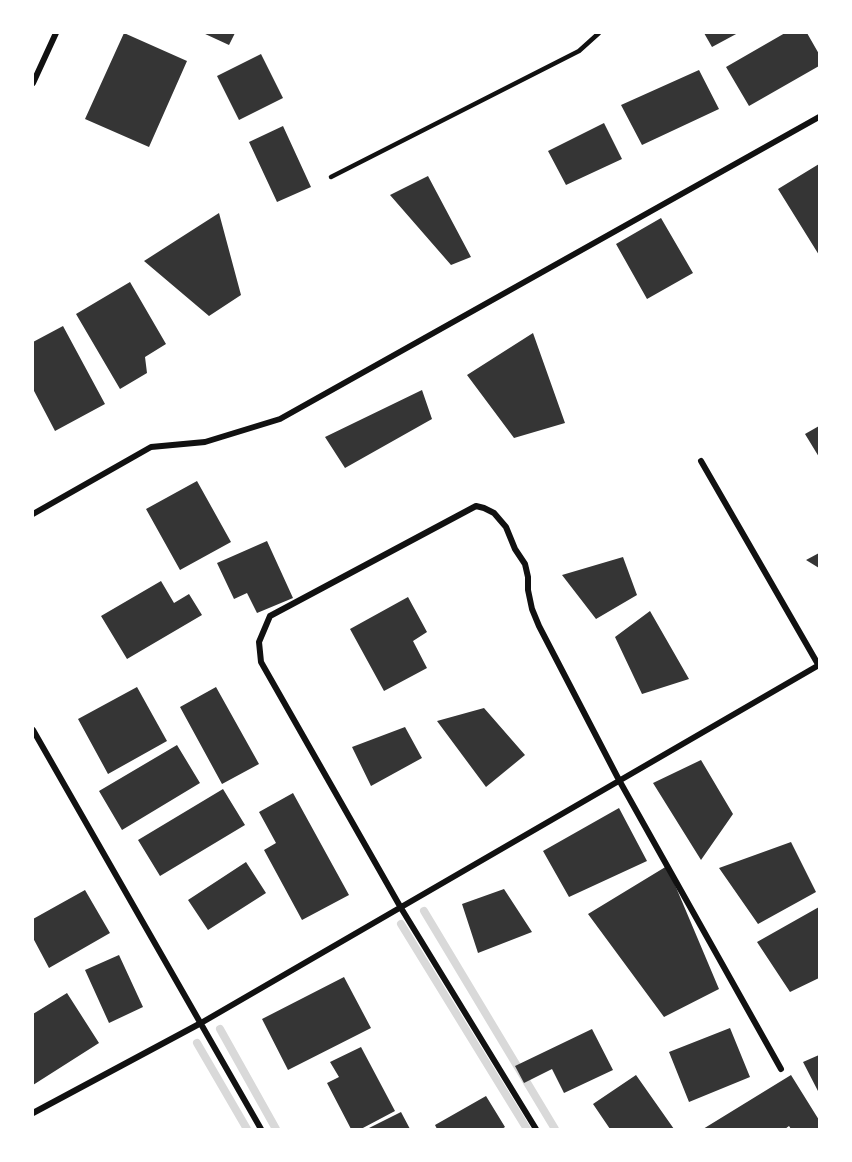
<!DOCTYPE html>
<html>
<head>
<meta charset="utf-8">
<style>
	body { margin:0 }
	#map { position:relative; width:852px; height:1162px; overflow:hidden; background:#fff; font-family:Karla,sans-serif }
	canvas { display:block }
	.frame { position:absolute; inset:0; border:34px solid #fff; pointer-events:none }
</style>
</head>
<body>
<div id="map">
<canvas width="852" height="1162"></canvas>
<div class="frame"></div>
</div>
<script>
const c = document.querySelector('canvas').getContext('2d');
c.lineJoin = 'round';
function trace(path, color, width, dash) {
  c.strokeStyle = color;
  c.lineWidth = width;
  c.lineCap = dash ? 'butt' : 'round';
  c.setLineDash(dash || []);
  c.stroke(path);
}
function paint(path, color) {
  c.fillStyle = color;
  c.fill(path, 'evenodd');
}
const stream = new Path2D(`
	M 424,911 L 555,1129
	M 401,924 L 527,1129
	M 220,1029 L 276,1129
	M 197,1043 L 247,1129`);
const building = new Path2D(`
	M 124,33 L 187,61 L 149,147 L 85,119 Z
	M 203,33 L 235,33 L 229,45 Z
	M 704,33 L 738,33 L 712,47 Z
	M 785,33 L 807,33 L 819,54 L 819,66 L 749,106 L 726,67 Z
	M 261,54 L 283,98 L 239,120 L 217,76 Z
	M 699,70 L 719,109 L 642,145 L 621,105 Z
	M 604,123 L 622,159 L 566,185 L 548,151 Z
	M 283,126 L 311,187 L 277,202 L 249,142 Z
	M 819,164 L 819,255 L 778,189 Z
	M 428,176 L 471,257 L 451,265 L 390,195 Z
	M 219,213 L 241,295 L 209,316 L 144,261 Z
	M 661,218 L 693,273 L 647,299 L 616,244 Z
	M 130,282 L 166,344 L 145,357 L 147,373 L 120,389 L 76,314 Z
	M 63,326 L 105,404 L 55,431 L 33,389 L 33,342 Z
	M 533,333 L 565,423 L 514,438 L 467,375 Z
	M 422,390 L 432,419 L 345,468 L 325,437 Z
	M 819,426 L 819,457 L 805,434 Z
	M 197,481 L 231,542 L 180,570 L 146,509 Z
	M 267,541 L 293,598 L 257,613 L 247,593 L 234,599 L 217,563 Z
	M 819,553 L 819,568 L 806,560 Z
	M 623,557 L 637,595 L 596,619 L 562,575 Z
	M 161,581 L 174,603 L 189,594 L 202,615 L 127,659 L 101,616 Z
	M 408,597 L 427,632 L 413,641 L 427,668 L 384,691 L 350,629 Z
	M 650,611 L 689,679 L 642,694 L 615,637 Z
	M 137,687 L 167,741 L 108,774 L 78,719 Z
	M 216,687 L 259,764 L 222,784 L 180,707 Z
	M 484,708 L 525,755 L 486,787 L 437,721 Z
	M 405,727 L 422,758 L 371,786 L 352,747 Z
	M 177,745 L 200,783 L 122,830 L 99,791 Z
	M 701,760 L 733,814 L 701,860 L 653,783 Z
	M 223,789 L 245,825 L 160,876 L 138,840 Z
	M 293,793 L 349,895 L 302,920 L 264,850 L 276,843 L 259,812 Z
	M 619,808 L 647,861 L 569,897 L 543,851 Z
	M 791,842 L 816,892 L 758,924 L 719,868 Z
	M 246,862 L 266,893 L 208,930 L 188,900 Z
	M 667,866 L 719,989 L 664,1017 L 588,914 Z
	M 504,889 L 532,932 L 478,953 L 462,904 Z
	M 85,890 L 110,933 L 49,968 L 33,938 L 33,919 Z
	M 819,907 L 819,978 L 790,992 L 757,942 Z
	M 119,955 L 143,1007 L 109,1023 L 85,970 Z
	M 344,977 L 371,1028 L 288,1070 L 262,1019 Z
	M 67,993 L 99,1043 L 33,1085 L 33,1014 Z
	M 730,1028 L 750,1077 L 689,1102 L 669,1052 Z
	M 592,1029 L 613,1070 L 564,1093 L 552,1069 L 524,1083 L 515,1066 Z
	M 361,1047 L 395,1111 L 361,1129 L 351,1129 L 327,1083 L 339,1077 L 330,1062 Z
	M 819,1055 L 819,1093 L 803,1062 Z
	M 636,1075 L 674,1129 L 610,1129 L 593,1104 Z
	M 791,1075 L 819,1120 L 819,1128 L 817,1129 L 791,1129 L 789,1126 L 785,1129 L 703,1129 Z
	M 486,1096 L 505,1127 L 502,1129 L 437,1129 L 435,1125 Z
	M 401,1112 L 410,1129 L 367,1129 Z`);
const service = new Path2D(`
	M 331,177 L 579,51 L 599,33`);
const minor = new Path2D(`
	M 33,83 L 56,33
	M 701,461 L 819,666
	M 33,514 L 151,447 L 205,442 L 280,419 L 819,117
	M 33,730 L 261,1129
	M 33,1113 L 201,1023 L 819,665
	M 536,1129 L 401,908 L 261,662 L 259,642 L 270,616 L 476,506 L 484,508 L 494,513 L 506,527 L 515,549 L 525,564 L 528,577 L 528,590 L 532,609 L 539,626 L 619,780 L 781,1069`);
trace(stream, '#d9d9d9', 8);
paint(building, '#353535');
trace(service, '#111', 4.5);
trace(minor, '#111', 6);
</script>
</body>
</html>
